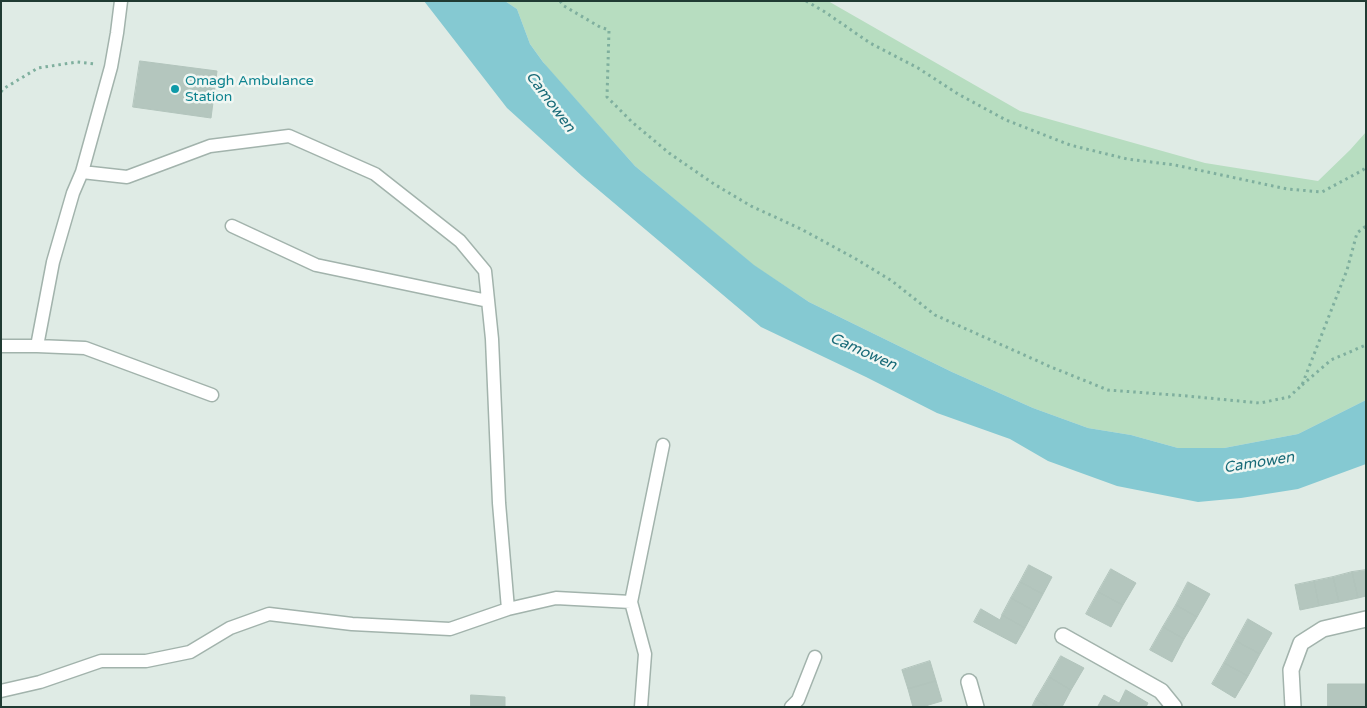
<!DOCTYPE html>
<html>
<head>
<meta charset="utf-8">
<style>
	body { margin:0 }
	#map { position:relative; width:1367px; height:708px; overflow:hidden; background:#dfebe5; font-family:"Varela Round",sans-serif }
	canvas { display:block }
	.frame { position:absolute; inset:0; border:2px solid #203b33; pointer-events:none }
</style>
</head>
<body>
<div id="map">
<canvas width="1367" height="708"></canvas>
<div class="frame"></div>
</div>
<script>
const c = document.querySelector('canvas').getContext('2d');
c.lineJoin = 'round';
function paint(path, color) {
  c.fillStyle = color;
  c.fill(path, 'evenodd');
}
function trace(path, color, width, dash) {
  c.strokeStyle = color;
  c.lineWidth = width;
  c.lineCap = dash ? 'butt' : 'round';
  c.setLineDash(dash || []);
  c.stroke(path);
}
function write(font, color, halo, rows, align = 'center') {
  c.font = font + ' "Varela Round",sans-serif';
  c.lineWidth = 5;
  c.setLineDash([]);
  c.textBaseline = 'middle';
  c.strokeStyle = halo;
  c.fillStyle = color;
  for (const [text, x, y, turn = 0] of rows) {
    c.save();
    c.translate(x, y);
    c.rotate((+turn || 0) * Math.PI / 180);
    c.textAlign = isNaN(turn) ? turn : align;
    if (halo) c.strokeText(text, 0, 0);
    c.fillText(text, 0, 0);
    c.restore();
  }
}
const green = new Path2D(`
	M 505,1 L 828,1 L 1020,111 L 1205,163 L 1318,181 L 1350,150 L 1366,132 L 1366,400 L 1298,434 L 1224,448 L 1178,448 L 1131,435 L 1088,428 L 1033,408 L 952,372 L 809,302 L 753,265 L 635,166 L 546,66 L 530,44 L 517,9 Z`);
const water = new Path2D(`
	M 424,1 L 505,1 L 517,9 L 530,44 L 543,62 L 635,166 L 754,265 L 809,302 L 952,372 L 1033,408 L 1088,428 L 1131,435 L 1178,448 L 1224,448 L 1298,434 L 1366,400 L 1366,464 L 1298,489 L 1241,498 L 1198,502 L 1117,486 L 1048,461 L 1010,439 L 937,413 L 866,377 L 761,327 L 582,176 L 507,108 Z`);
const building = new Path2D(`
	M 140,61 L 217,71 L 211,118 L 133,107 Z
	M 1029,565 L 1052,577 L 1043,594 L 1020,582 Z
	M 1111,569 L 1136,583 L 1123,605 L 1098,592 Z
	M 1366,570 L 1366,596 L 1358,598 L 1352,572 Z
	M 1352,572 L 1358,598 L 1339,602 L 1333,577 Z
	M 1333,577 L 1339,602 L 1319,606 L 1314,581 Z
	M 1314,581 L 1319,606 L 1300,610 L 1295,585 Z
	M 1020,582 L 1043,594 L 1034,611 L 1011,598 Z
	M 1188,582 L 1210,594 L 1197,617 L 1176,605 Z
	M 1098,592 L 1123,605 L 1111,627 L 1086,614 Z
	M 1011,598 L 1034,611 L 1025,628 L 1002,615 Z
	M 1176,605 L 1197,617 L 1184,639 L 1163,627 Z
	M 981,609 L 1000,620 L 1002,615 L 1025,628 L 1016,644 L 974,622 Z
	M 1248,619 L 1272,633 L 1260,654 L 1236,641 Z
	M 1163,627 L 1184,639 L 1172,662 L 1150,650 Z
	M 1236,641 L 1260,654 L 1248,676 L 1224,663 Z
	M 1061,656 L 1084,668 L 1071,690 L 1049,677 Z
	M 930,661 L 936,681 L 908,689 L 902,670 Z
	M 1224,663 L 1248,676 L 1235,698 L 1212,684 Z
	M 1049,677 L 1071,690 L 1062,707 L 1049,707 L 1036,699 Z
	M 936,681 L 942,701 L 922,707 L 913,707 L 908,689 Z
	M 1328,684 L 1365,684 L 1365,707 L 1328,707 Z
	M 1365,684 L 1366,684 L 1366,707 L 1365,707 Z
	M 1126,690 L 1148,703 L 1146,707 L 1100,707 L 1098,706 L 1104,695 L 1119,703 Z
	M 471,695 L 505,697 L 505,707 L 471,707 Z
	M 1036,699 L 1049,707 L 1032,707 Z`);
const path = new Path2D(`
	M 560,1 L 564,6 L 600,27 L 609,30 L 607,97 L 632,122 L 669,153 L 714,184 L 751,206 L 801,229 L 856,259 L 892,281 L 935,315 L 1051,367 L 1108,390 L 1187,396 L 1260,403 L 1289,397 L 1302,385 L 1347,270 L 1357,233 L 1366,226
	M 806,1 L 825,12 L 870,43 L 918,68 L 958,94 L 1006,120 L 1070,145 L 1127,159 L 1175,165 L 1287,189 L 1322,192 L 1363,170 L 1366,166
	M 1,92 L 3,89 L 38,68 L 77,62 L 95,64
	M 1302,385 L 1331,360 L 1366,345`);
const service = new Path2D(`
	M 232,226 L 316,265 L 488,301
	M 1,346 L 37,346 L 53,262 L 73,193 L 82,172 L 111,67 L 117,33 L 121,1
	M 37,346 L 85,348 L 212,395
	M 631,602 L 645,654 L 641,707
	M 508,609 L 556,598 L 631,602 L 663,445
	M 1,691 L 40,682 L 101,661 L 146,661 L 190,652 L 230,628 L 269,614 L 352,624 L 450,629 L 508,609 L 499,503 L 492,339 L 485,271 L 460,241 L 375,174 L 289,136 L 210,146 L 127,177 L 82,172
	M 791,707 L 798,700 L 815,657`);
const minor = new Path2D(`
	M 1063,636 L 1161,691 L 1174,707
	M 969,682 L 976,707
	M 1293,707 L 1291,670 L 1301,643 L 1323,629 L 1366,619`);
const markers = [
	[175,89,5,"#0f9aa8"]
];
const cultureNames = [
	["Omagh Ambulance",185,81],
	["Station",185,97]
];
const waterNames = [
	["Camowen",550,102,53],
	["Camowen",863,352,24],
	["Camowen",1259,463,-9]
];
paint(green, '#b7ddc0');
paint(water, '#85c9d2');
paint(building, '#b4c6be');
trace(building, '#b2c4bc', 1);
trace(service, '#a2b3ac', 15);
trace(minor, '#a2b3ac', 18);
trace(path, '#7faf9e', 3, [2.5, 4]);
trace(service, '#fff', 12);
trace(minor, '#fff', 15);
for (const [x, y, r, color] of markers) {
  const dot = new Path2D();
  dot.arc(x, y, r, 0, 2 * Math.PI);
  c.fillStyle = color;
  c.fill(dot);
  trace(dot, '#f0f7f3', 2);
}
write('14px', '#0d838f', '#f0f7f3', cultureNames, 'left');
write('italic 15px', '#196b78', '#f0f7f3', waterNames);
</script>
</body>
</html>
